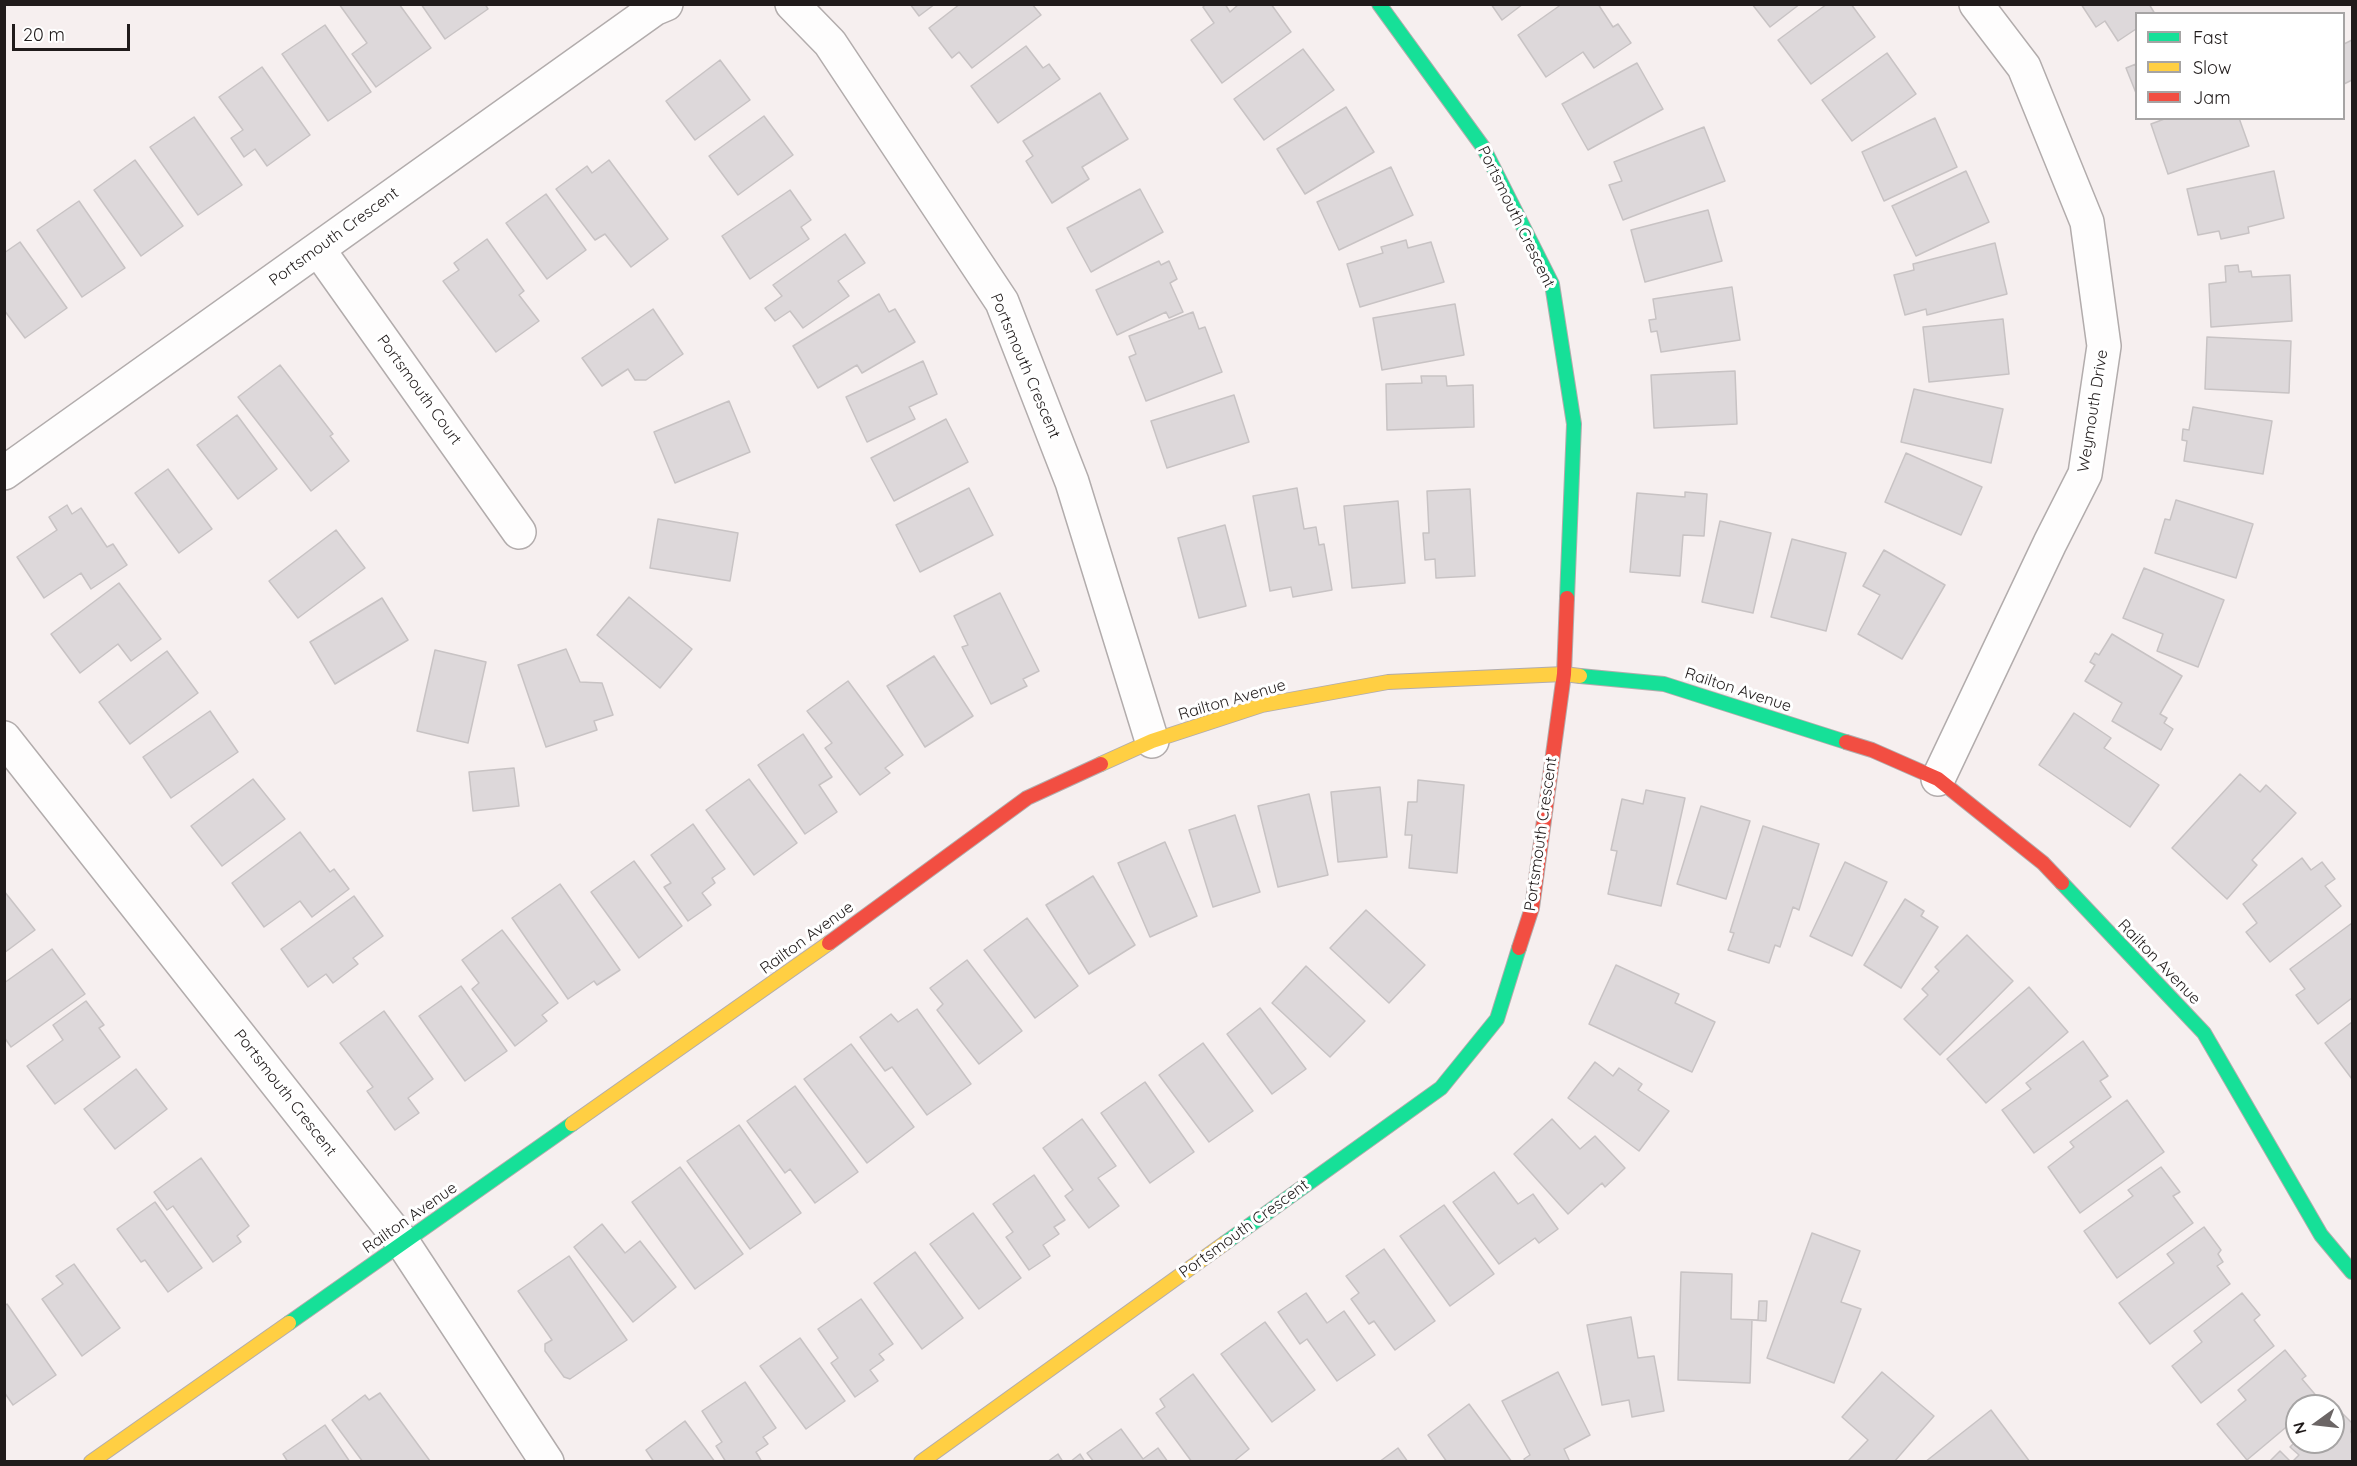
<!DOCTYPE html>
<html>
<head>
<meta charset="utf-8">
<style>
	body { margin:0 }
	#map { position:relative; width:2357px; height:1466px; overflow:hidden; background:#f6efef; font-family:Quicksand,sans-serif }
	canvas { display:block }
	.frame { position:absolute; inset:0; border:6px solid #201b1b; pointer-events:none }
	.legend { position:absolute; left:2135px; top:12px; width:210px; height:108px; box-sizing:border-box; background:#fff; border:2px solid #a6a4a4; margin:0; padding:8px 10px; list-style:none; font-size:18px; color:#201b1b }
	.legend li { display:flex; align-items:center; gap:12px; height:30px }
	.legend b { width:30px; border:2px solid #a6a4a4 }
	.north { position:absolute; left:2285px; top:1394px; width:60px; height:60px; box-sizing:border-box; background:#fff; border:2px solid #a6a4a4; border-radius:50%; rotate:255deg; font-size:16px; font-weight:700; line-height:24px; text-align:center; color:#201b1b }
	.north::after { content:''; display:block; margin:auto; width:21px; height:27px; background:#6b6565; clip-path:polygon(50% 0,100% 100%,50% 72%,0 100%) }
	.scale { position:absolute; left:12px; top:24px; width:118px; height:27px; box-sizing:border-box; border:3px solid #201b1b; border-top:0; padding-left:8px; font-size:18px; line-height:21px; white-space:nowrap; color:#201b1b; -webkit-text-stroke:4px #fff; paint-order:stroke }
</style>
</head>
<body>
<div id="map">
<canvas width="2357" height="1466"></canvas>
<div class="frame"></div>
<ul class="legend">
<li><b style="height:8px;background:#16e098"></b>Fast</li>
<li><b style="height:8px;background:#ffcf43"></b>Slow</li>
<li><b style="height:8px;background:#f24e42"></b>Jam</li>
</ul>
<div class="north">N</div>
<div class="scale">20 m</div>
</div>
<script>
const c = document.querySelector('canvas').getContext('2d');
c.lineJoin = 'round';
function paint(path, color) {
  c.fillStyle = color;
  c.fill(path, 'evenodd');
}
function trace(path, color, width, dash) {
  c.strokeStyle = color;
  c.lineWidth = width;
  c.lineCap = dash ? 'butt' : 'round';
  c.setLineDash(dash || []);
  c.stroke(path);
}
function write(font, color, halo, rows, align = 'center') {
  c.font = font + ' Quicksand,sans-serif';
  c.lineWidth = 6;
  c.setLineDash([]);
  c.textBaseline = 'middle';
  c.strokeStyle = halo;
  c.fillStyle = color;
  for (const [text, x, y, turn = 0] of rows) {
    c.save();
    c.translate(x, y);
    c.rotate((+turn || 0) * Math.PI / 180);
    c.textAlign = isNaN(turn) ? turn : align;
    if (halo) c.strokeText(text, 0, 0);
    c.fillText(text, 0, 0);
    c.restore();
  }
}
const building = new Path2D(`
	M 339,4 L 399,4 L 431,48 L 376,87 L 352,54 L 367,43 Z
	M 421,4 L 485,4 L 488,9 L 445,39 Z
	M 910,4 L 935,4 L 919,16 Z
	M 960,4 L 1032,4 L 1041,15 L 972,68 L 959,52 L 952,58 L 929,28 Z
	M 1206,4 L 1225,4 L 1230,12 L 1239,4 L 1271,4 L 1291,32 L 1222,83 L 1191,40 L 1214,23 L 1203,7 Z
	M 1491,4 L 1523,4 L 1502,20 Z
	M 1562,4 L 1598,4 L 1613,27 L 1618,24 L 1631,43 L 1594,68 L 1583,52 L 1546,77 L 1518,35 Z
	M 1752,4 L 1800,4 L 1770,27 Z
	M 1827,4 L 1851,4 L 1875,37 L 1811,84 L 1778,40 Z
	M 2081,4 L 2149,4 L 2155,14 L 2136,14 L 2136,29 L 2118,41 L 2105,21 L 2096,27 Z
	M 325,25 L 371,92 L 328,121 L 282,54 Z
	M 2352,40 L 2352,80 L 2344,84 L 2344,44 Z
	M 1026,46 L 1043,68 L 1049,64 L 1060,79 L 998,123 L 971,86 Z
	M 1303,49 L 1334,90 L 1264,140 L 1234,99 Z
	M 1887,53 L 1916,94 L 1852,141 L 1822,100 Z
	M 720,60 L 750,100 L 695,140 L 666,101 Z
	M 1637,63 L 1663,109 L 1588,150 L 1562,104 Z
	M 2136,64 L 2136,93 L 2126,68 Z
	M 262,67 L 310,135 L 267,166 L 255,149 L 244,157 L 231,138 L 243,130 L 219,97 Z
	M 1100,93 L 1128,139 L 1082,167 L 1089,179 L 1052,203 L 1026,161 L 1033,156 L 1023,141 Z
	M 1346,107 L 1374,152 L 1305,194 L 1277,149 Z
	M 764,116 L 793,155 L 738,195 L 709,156 Z
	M 194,117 L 242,185 L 198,215 L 150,147 Z
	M 1935,118 L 1957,167 L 1884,201 L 1862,152 Z
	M 2167,118 L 2239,118 L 2249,146 L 2168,174 L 2151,124 Z
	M 1704,127 L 1725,181 L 1623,220 L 1609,185 L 1622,181 L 1614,162 Z
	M 135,160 L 183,226 L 141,256 L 94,190 Z
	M 609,160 L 668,239 L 631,267 L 605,234 L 595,240 L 556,189 L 587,166 L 592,173 Z
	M 1391,167 L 1413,215 L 1339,250 L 1317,202 Z
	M 1966,171 L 1989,222 L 1916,256 L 1892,206 Z
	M 2274,171 L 2284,218 L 2248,227 L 2249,233 L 2221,239 L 2219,231 L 2198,235 L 2187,189 Z
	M 1140,189 L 1163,232 L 1091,272 L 1067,228 Z
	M 790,190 L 811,220 L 801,227 L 809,239 L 750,279 L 722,236 Z
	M 546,194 L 586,250 L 547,279 L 506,223 Z
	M 79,201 L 125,268 L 82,297 L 37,230 Z
	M 1708,210 L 1722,261 L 1645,282 L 1631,230 Z
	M 845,234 L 865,263 L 838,281 L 849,296 L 803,328 L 790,311 L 775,321 L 765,308 L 782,296 L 773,285 Z
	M 487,239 L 524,291 L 519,295 L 539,321 L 496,352 L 443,281 L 459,270 L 454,263 Z
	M 1406,240 L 1408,248 L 1431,242 L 1444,282 L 1360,307 L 1347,264 L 1383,253 L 1381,247 Z
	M 20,242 L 67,308 L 25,338 L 4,310 L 4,253 Z
	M 1995,243 L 2007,294 L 1927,315 L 1926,309 L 1905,315 L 1894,275 L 1914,270 L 1913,264 Z
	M 1159,261 L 1161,265 L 1169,261 L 1177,279 L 1170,283 L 1183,312 L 1169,318 L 1166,312 L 1117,335 L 1096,290 Z
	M 2238,265 L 2239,272 L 2251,271 L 2252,277 L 2290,275 L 2292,321 L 2211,327 L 2209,284 L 2226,282 L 2225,266 Z
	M 1732,287 L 1740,340 L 1661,352 L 1657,331 L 1651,332 L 1649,320 L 1656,319 L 1653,299 Z
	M 879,294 L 889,312 L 895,309 L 915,342 L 862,373 L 857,365 L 818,388 L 793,346 Z
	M 1455,304 L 1464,355 L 1382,370 L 1373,318 Z
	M 653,309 L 683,354 L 646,380 L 635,380 L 628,369 L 602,386 L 582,358 Z
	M 1193,312 L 1199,329 L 1205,327 L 1222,372 L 1146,401 L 1129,357 L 1136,354 L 1129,336 Z
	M 2003,319 L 2009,374 L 1929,382 L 1923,327 Z
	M 2207,337 L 2291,341 L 2289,393 L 2205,389 Z
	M 923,361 L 937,394 L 909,407 L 915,419 L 867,442 L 846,397 Z
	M 280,365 L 333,434 L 330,436 L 349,461 L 311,491 L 238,397 Z
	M 1735,371 L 1737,424 L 1654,428 L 1651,375 Z
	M 1421,376 L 1446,376 L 1447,386 L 1473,385 L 1474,427 L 1387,430 L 1386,384 L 1422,383 Z
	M 1914,389 L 2003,409 L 1991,463 L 1901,442 Z
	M 1234,395 L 1249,442 L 1167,468 L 1151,421 Z
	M 729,401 L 750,452 L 675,483 L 654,432 Z
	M 2193,407 L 2272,421 L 2263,474 L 2184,461 L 2187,441 L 2182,440 L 2183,429 L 2189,430 Z
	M 237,415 L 277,469 L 238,499 L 197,445 Z
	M 946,419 L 968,462 L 894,501 L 871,458 Z
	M 1906,453 L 1982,487 L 1961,535 L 1885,502 Z
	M 168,469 L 212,529 L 179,553 L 135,493 Z
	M 969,488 L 993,535 L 920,572 L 896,525 Z
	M 1297,488 L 1304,529 L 1316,527 L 1319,545 L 1324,544 L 1332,590 L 1293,597 L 1291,587 L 1270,591 L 1253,496 Z
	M 1470,489 L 1475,576 L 1436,578 L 1435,559 L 1425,560 L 1423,533 L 1429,533 L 1427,491 Z
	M 1685,492 L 1707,494 L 1704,536 L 1683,535 L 1680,576 L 1630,572 L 1637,493 L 1685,497 Z
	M 2176,500 L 2253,524 L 2236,578 L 2155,553 L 2165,519 L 2170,520 Z
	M 1398,501 L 1405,583 L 1352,588 L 1344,506 Z
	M 67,505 L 72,514 L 81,508 L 107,547 L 113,544 L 127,565 L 91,589 L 81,573 L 44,598 L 17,557 L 57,530 L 49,517 Z
	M 658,519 L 738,533 L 730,581 L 650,568 Z
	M 1720,521 L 1771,533 L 1753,613 L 1702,602 Z
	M 1225,525 L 1246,606 L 1199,618 L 1178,538 Z
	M 336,530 L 365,568 L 298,618 L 269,581 Z
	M 1792,539 L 1846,553 L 1826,631 L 1771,617 Z
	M 1884,550 L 1945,585 L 1902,659 L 1858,634 L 1880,595 L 1863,586 Z
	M 2144,568 L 2224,600 L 2198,667 L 2157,651 L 2163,634 L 2123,618 Z
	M 119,583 L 161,639 L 131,661 L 118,644 L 80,673 L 51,634 Z
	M 1000,593 L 1039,671 L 1023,679 L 1027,686 L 991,704 L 962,647 L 968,645 L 954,616 Z
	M 629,597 L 692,649 L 660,688 L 597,635 Z
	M 382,598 L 408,640 L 335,684 L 310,642 Z
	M 2112,634 L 2182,676 L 2160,714 L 2167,718 L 2164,723 L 2173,729 L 2161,750 L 2112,721 L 2122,703 L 2085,681 L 2095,665 L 2090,662 L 2095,653 L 2099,655 Z
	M 566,649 L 580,682 L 602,683 L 613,715 L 594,721 L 597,730 L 546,747 L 518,665 Z
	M 435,650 L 486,662 L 468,743 L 417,731 Z
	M 167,651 L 198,693 L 130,744 L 99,702 Z
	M 934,656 L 973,716 L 925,747 L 887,686 Z
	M 848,681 L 903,755 L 885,768 L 890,773 L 860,795 L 825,748 L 832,743 L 807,711 Z
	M 210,711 L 238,752 L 171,798 L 143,757 Z
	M 2074,713 L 2111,738 L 2104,748 L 2159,785 L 2130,827 L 2039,765 Z
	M 803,734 L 832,777 L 819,785 L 837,812 L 805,834 L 758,765 Z
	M 514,768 L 519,806 L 473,811 L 469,772 Z
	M 2240,774 L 2260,792 L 2266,785 L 2296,813 L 2252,860 L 2257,865 L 2227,899 L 2172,848 Z
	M 253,779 L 285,819 L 222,866 L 191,826 Z
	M 749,779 L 797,843 L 754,875 L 706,810 Z
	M 1418,780 L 1464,785 L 1457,873 L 1409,868 L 1412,835 L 1405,835 L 1408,802 L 1417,802 Z
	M 1380,787 L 1387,857 L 1338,862 L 1331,792 Z
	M 1646,790 L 1685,798 L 1661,906 L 1608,894 L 1617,851 L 1611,850 L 1622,799 L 1643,804 Z
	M 1309,794 L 1328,875 L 1278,887 L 1258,806 Z
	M 1701,806 L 1750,821 L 1726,899 L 1677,884 Z
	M 1235,815 L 1260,892 L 1213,907 L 1189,830 Z
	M 693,824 L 725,869 L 712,878 L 715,883 L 702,893 L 711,905 L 688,921 L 664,887 L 671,883 L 651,855 Z
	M 1763,826 L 1819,844 L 1799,910 L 1793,907 L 1780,947 L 1775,945 L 1769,963 L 1728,950 L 1734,933 L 1730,932 Z
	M 300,832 L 330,872 L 334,869 L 349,889 L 312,917 L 300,901 L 264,927 L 232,883 Z
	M 1165,842 L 1197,916 L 1150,937 L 1118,863 Z
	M 2302,858 L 2311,870 L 2322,862 L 2335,879 L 2325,886 L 2341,906 L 2270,962 L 2246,932 L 2257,923 L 2243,904 Z
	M 634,861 L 682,926 L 639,958 L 591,892 Z
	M 1845,862 L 1887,882 L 1852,956 L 1810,936 Z
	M 1093,876 L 1135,945 L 1089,974 L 1046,905 Z
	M 560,884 L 620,970 L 597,985 L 594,981 L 568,999 L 512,918 Z
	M 4,891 L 35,930 L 4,953 Z
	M 354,896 L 383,936 L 353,958 L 358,964 L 333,983 L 326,974 L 308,987 L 281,949 Z
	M 1905,899 L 1924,911 L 1921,916 L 1938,927 L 1901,988 L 1864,965 Z
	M 1366,910 L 1425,965 L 1389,1003 L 1330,948 Z
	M 1027,918 L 1078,986 L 1035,1018 L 984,950 Z
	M 2352,923 L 2352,998 L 2318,1024 L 2296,995 L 2305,989 L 2290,969 Z
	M 502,930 L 558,1003 L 542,1015 L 547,1021 L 515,1046 L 472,989 L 479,983 L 462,960 Z
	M 1967,935 L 2013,981 L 1940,1055 L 1904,1019 L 1928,995 L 1922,989 L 1939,971 L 1935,967 Z
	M 52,949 L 85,994 L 11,1047 L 4,1037 L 4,983 Z
	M 967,960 L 1022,1031 L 979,1064 L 937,1010 L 943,1004 L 930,988 Z
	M 1616,965 L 1679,994 L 1675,1003 L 1715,1022 L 1692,1072 L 1589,1024 Z
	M 1306,966 L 1365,1021 L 1330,1057 L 1272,1003 Z
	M 461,986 L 507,1051 L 465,1081 L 419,1016 Z
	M 2029,987 L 2068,1032 L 1986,1103 L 1947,1059 Z
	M 86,1001 L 104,1025 L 99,1028 L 120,1057 L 55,1104 L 27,1066 L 63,1040 L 53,1025 Z
	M 1260,1008 L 1306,1069 L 1272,1094 L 1227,1034 Z
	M 917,1009 L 971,1084 L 927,1115 L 892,1067 L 885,1071 L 860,1037 L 891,1014 L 898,1022 Z
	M 384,1011 L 433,1079 L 408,1098 L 419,1113 L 395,1130 L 367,1091 L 373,1087 L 340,1043 Z
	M 2352,1022 L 2352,1079 L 2325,1043 Z
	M 2083,1041 L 2108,1076 L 2100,1081 L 2111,1097 L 2034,1153 L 2002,1110 L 2031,1089 L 2026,1083 Z
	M 1203,1043 L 1253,1111 L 1209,1142 L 1159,1075 Z
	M 851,1044 L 914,1127 L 867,1163 L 804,1079 Z
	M 1595,1062 L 1613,1076 L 1619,1068 L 1642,1084 L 1638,1090 L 1669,1111 L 1639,1151 L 1568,1098 Z
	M 136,1069 L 167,1109 L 115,1149 L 84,1109 Z
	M 1145,1082 L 1194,1152 L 1150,1183 L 1101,1113 Z
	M 795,1086 L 858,1172 L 815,1203 L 790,1169 L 785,1173 L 747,1121 Z
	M 2127,1100 L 2164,1152 L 2080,1213 L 2048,1167 L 2074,1147 L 2070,1142 Z
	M 1082,1119 L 1116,1166 L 1098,1178 L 1119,1206 L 1089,1228 L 1065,1196 L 1073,1190 L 1043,1148 Z
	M 1552,1119 L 1580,1149 L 1595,1136 L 1625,1168 L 1605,1187 L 1602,1183 L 1568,1214 L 1514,1154 Z
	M 739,1125 L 801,1213 L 750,1249 L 687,1161 Z
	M 201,1158 L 249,1226 L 237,1236 L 241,1242 L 213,1262 L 173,1206 L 167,1210 L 154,1192 Z
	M 680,1167 L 743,1254 L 695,1289 L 632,1202 Z
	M 2161,1167 L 2180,1192 L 2173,1196 L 2193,1223 L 2117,1278 L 2084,1231 L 2133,1196 L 2128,1190 Z
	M 1494,1172 L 1518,1204 L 1533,1194 L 1558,1229 L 1539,1243 L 1535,1238 L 1499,1264 L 1453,1202 Z
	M 1034,1175 L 1065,1220 L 1054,1227 L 1059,1234 L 1043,1245 L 1050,1256 L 1029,1270 L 1006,1237 L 1013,1232 L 993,1204 Z
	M 155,1202 L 202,1268 L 168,1292 L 145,1260 L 141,1262 L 117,1229 Z
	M 1444,1205 L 1494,1274 L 1450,1306 L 1400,1236 Z
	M 973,1213 L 1021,1278 L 979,1309 L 930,1244 Z
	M 602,1224 L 625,1253 L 640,1241 L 676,1287 L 633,1322 L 574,1247 Z
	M 2204,1227 L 2221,1250 L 2218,1254 L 2223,1262 L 2217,1266 L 2230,1284 L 2150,1344 L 2119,1303 L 2174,1263 L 2167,1254 Z
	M 1812,1233 L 1860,1251 L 1841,1302 L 1861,1309 L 1834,1383 L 1767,1358 Z
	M 1384,1249 L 1435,1321 L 1395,1350 L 1374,1321 L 1369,1324 L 1351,1299 L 1359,1293 L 1346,1276 Z
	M 915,1252 L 963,1318 L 922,1349 L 874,1283 Z
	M 569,1256 L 627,1340 L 570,1379 L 564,1377 L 545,1351 L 545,1344 L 552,1340 L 518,1291 Z
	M 74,1264 L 120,1328 L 82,1356 L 42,1299 L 63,1284 L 56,1276 Z
	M 1681,1272 L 1732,1274 L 1731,1319 L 1758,1320 L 1759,1301 L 1767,1301 L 1766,1321 L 1752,1320 L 1750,1383 L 1678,1380 Z
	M 1306,1293 L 1327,1323 L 1344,1311 L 1375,1355 L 1337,1381 L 1307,1339 L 1300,1344 L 1278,1312 Z
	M 2242,1293 L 2260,1315 L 2254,1320 L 2274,1346 L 2201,1403 L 2172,1366 L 2202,1342 L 2194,1331 Z
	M 861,1299 L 893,1344 L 879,1354 L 884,1360 L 870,1370 L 878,1381 L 855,1397 L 831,1363 L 838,1358 L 818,1329 Z
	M 7,1304 L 56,1375 L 13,1405 L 4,1392 L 4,1306 Z
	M 1631,1317 L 1638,1358 L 1654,1356 L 1664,1411 L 1632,1417 L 1629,1400 L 1602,1405 L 1587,1325 Z
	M 1265,1322 L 1315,1390 L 1272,1422 L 1221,1354 Z
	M 800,1338 L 845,1401 L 806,1429 L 760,1366 Z
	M 2285,1350 L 2306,1376 L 2302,1379 L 2319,1399 L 2311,1406 L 2297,1406 L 2297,1418 L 2247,1460 L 2217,1424 L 2246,1400 L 2238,1390 Z
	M 1558,1372 L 1590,1435 L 1564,1449 L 1570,1462 L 1526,1462 L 1524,1459 L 1530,1455 L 1502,1401 Z
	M 1882,1372 L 1934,1416 L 1894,1462 L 1851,1462 L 1849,1460 L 1868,1440 L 1842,1417 Z
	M 1193,1374 L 1249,1449 L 1233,1462 L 1192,1462 L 1156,1413 L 1165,1407 L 1160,1399 Z
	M 745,1382 L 776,1428 L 763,1437 L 768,1444 L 756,1452 L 762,1462 L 726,1462 L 716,1446 L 722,1442 L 702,1411 Z
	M 380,1393 L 430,1461 L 430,1462 L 363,1462 L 332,1420 L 365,1395 L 369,1400 Z
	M 2332,1403 L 2352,1423 L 2351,1432 L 2352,1434 L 2352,1462 L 2292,1462 L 2299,1455 L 2290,1447 L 2297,1440 L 2297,1442 L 2333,1442 L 2333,1406 L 2329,1406 Z
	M 1469,1404 L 1512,1462 L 1447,1462 L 1428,1435 Z
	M 1991,1410 L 2030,1462 L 1925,1462 Z
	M 685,1421 L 715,1462 L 654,1462 L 646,1450 Z
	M 325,1425 L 350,1462 L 288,1462 L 283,1454 Z
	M 1121,1429 L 1143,1459 L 1158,1448 L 1168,1462 L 1094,1462 L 1087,1453 Z
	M 1398,1448 L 1408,1462 L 1379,1462 Z
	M 2280,1451 L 2291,1462 L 2269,1462 Z
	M 1058,1454 L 1063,1462 L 1047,1462 Z
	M 1080,1454 L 1085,1462 L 1070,1462 Z`);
const street = new Path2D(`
	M 792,4 L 830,43 L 1002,302 L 1072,482 L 1152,741
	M 318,249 L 519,532
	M 4,473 L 654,9 L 666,4
	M 4,738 L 403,1243 L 547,1462
	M 1938,779 L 2050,543 L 2085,474 L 2104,346 L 2087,222 L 2024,67 L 1976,4`);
const fast = new Path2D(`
	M 1379,4 L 1483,147 L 1552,284 L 1574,424 L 1567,598
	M 1580,676 L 1664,684 L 1846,742
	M 2062,883 L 2204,1033 L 2321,1235 L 2352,1272
	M 1225,1243 L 1441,1088 L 1497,1019 L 1519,948
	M 289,1323 L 572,1124`);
const slow = new Path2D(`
	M 1101,764 L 1152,741 L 1262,705 L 1388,682 L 1564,674 L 1580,676
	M 572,1124 L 829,943
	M 91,1462 L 289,1323
	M 921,1462 L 1225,1243`);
const jam = new Path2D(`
	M 1846,742 L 1872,750 L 1938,779 L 2043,863 L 2062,883
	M 829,943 L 1027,798 L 1101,764
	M 1519,948 L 1532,908 L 1564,674 L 1567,598`);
const streetNames = [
	["Portsmouth Crescent",1516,217,64],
	["Portsmouth Crescent",334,237,-36],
	["Portsmouth Crescent",1025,366,67],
	["Portsmouth Court",419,390,54],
	["Weymouth Drive",2093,411,-81],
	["Railton Avenue",1738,690,18],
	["Railton Avenue",1232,700,-16],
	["Portsmouth Crescent",1541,834,-82],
	["Railton Avenue",807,938,-36],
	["Railton Avenue",2159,962,46],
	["Portsmouth Crescent",285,1093,52],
	["Railton Avenue",410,1218,-35],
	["Portsmouth Crescent",1244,1229,-36]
];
paint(building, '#ddd8da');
trace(building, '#c8c3c4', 1.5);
trace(street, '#b2acac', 36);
trace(fast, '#b2acac', 16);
trace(slow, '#b2acac', 16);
trace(jam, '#b2acac', 16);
trace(street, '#fefdfd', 33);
trace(fast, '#16e098', 14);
trace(slow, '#ffcf43', 14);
trace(jam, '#f24e42', 14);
write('16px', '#201b1b', '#fff', streetNames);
</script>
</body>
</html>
